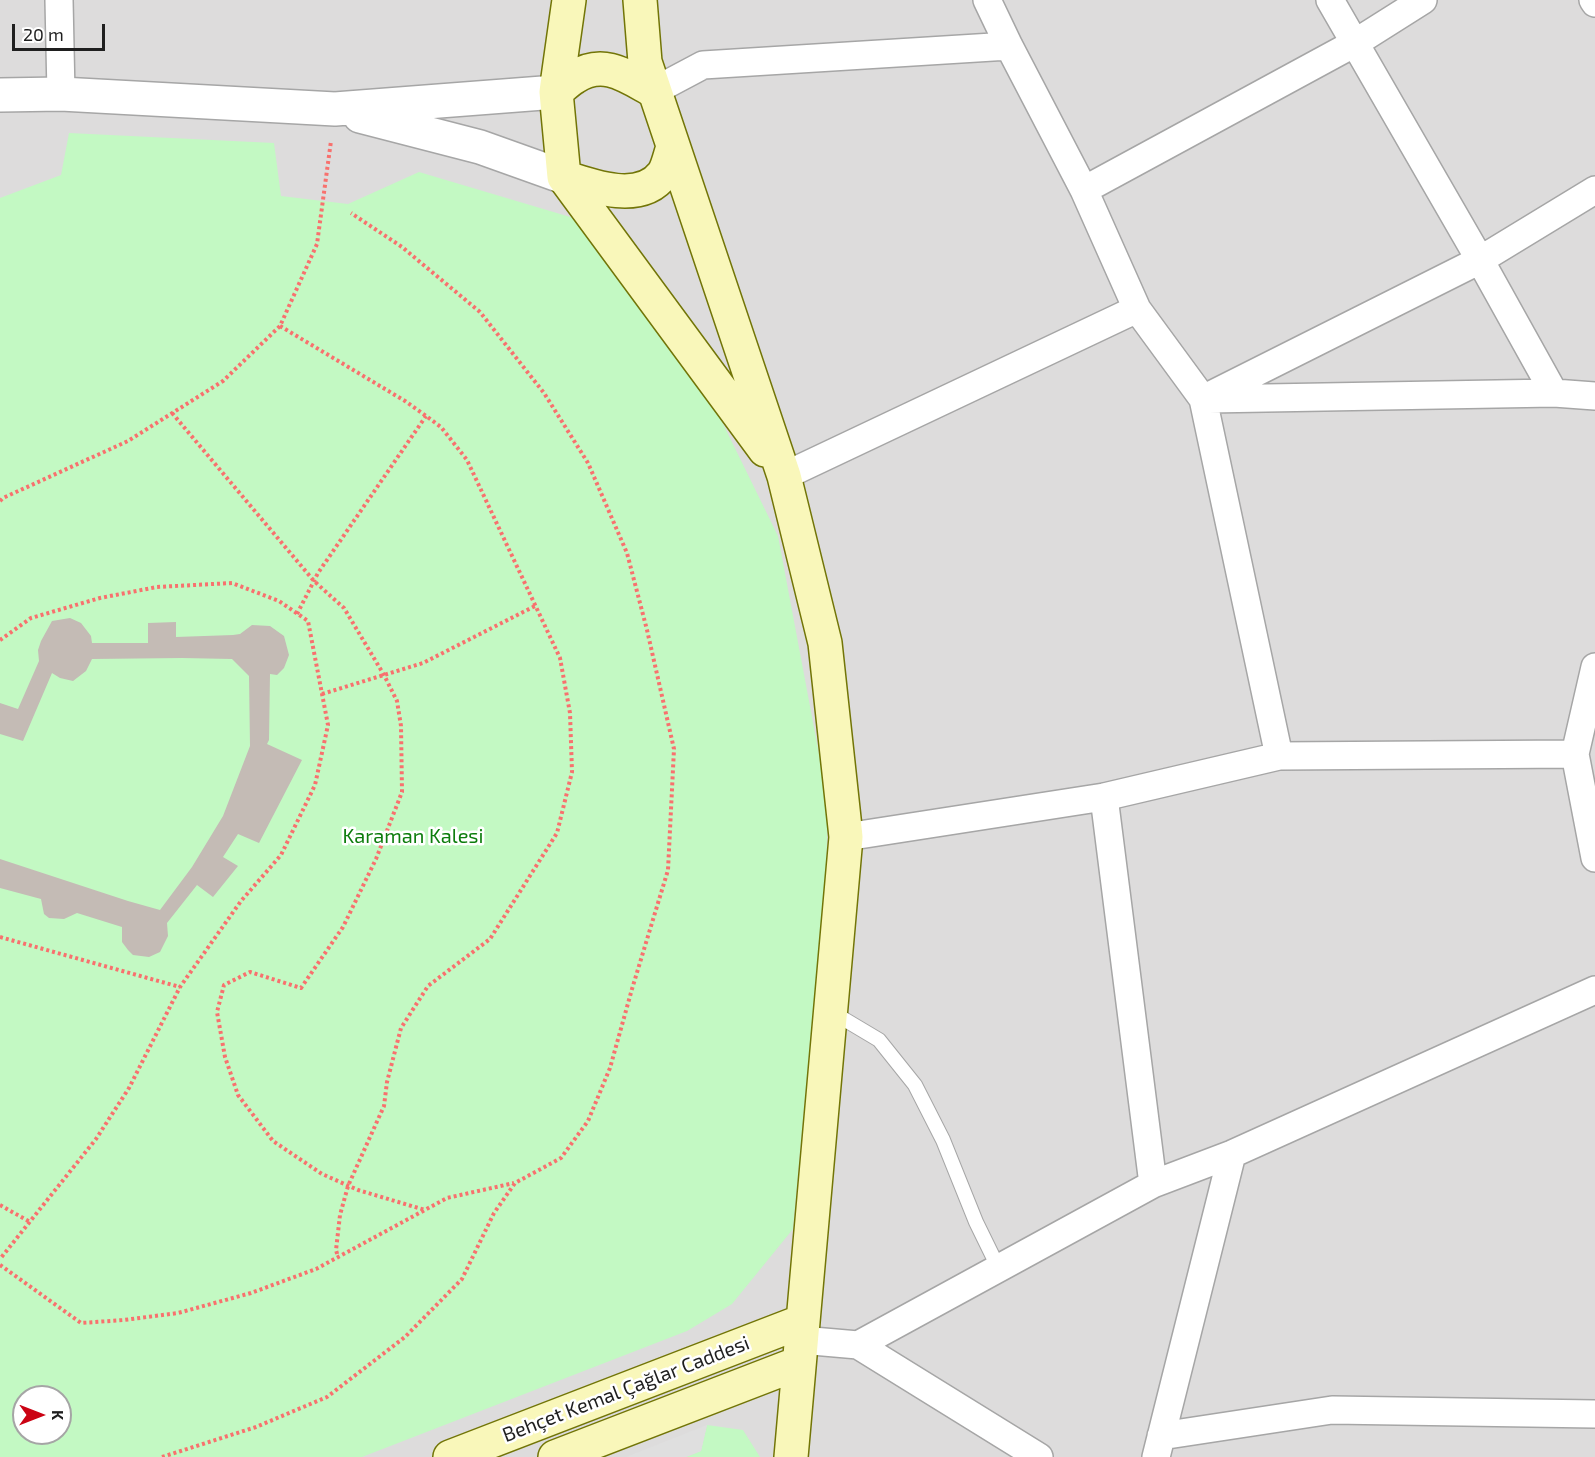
<!DOCTYPE html>
<html>
<head>
<meta charset="utf-8">
<style>
	body { margin:0 }
	#map { position:relative; width:1595px; height:1457px; overflow:hidden; background:#f0ebe5; font-family:"Exo 2",sans-serif }
	canvas { display:block }
	.north { position:absolute; left:12px; top:1385px; width:60px; height:60px; box-sizing:border-box; background:#fff; border:2px solid #a5a5a5; border-radius:50%; rotate:90deg; font-size:16px; font-weight:700; line-height:24px; text-align:center; color:#1f1f1f }
	.north::after { content:''; display:block; margin:auto; width:21px; height:27px; background:#cb0314; clip-path:polygon(50% 0,100% 100%,50% 72%,0 100%) }
	.scale { position:absolute; left:12px; top:24px; width:93px; height:27px; box-sizing:border-box; border:3px solid #1f1f1f; border-top:0; padding-left:8px; font-size:18px; line-height:21px; white-space:nowrap; color:#1f1f1f; -webkit-text-stroke:4px #fff; paint-order:stroke }
</style>
</head>
<body>
<div id="map">
<canvas width="1595" height="1457"></canvas>
<div class="north">K</div>
<div class="scale">20 m</div>
</div>
<script>
const c = document.querySelector('canvas').getContext('2d');
c.lineJoin = 'round';
function paint(path, color) {
  c.fillStyle = color;
  c.fill(path, 'evenodd');
}
function trace(path, color, width, dash) {
  c.strokeStyle = color;
  c.lineWidth = width;
  c.lineCap = dash ? 'butt' : 'round';
  c.setLineDash(dash || []);
  c.stroke(path);
}
function write(font, color, halo, rows, align = 'center') {
  c.font = font + ' "Exo 2",sans-serif';
  c.lineWidth = 5;
  c.setLineDash([]);
  c.textBaseline = 'middle';
  c.strokeStyle = halo;
  c.fillStyle = color;
  for (const [text, x, y, turn = 0] of rows) {
    c.save();
    c.translate(x, y);
    c.rotate((+turn || 0) * Math.PI / 180);
    c.textAlign = isNaN(turn) ? turn : align;
    if (halo) c.strokeText(text, 0, 0);
    c.fillText(text, 0, 0);
    c.restore();
  }
}
const residential = new Path2D(`
	M 0,0 L 1595,0 L 1595,1457 L 0,1457 ZM 24,1397 L 60,1397 L 60,1433 L 24,1433 Z`);
const park = new Path2D(`
	M 69,133 L 274,143 L 281,196 L 348,204 L 419,172 L 577,219 L 704,385 L 778,536 L 828,802 L 825,914 L 812,1021 L 793,1229 L 732,1304 L 687,1331 L 362,1457 L 0,1457 L 0,198 L 61,175 ZM 24,1397 L 60,1397 L 60,1433 L 24,1433 Z
	M 707,1425 L 743,1430 L 760,1457 L 686,1457 L 701,1451 Z`);
const parking = new Path2D(`
	M 707,1425 L 701,1451 L 686,1457 L 626,1457 Z`);
const building = new Path2D(`
	M 70,618 L 81,623 L 91,636 L 92,643 L 148,643 L 148,623 L 176,622 L 176,637 L 233,635 L 240,634 L 252,625 L 270,626 L 284,636 L 289,655 L 284,668 L 277,675 L 270,674 L 269,740 L 267,744 L 302,760 L 259,843 L 238,834 L 223,857 L 238,866 L 213,897 L 197,885 L 167,923 L 168,936 L 160,952 L 149,957 L 133,955 L 128,950 L 122,942 L 122,927 L 77,913 L 64,919 L 49,918 L 44,914 L 41,899 L 0,888 L 0,859 L 128,901 L 160,910 L 192,867 L 223,816 L 250,746 L 249,676 L 232,659 L 182,658 L 92,659 L 86,671 L 73,681 L 60,678 L 52,673 L 23,741 L 0,734 L 0,703 L 18,709 L 39,661 L 38,650 L 41,641 L 52,621 Z`);
const path = new Path2D(`
	M 280,326 L 405,401 L 426,416 L 441,427 L 467,460 L 560,658 L 570,713 L 572,772 L 557,833 L 490,939 L 428,986 L 401,1028 L 387,1082 L 384,1106 L 348,1186 L 340,1215 L 336,1250 L 338,1257
	M 172,413 L 314,581 L 344,608 L 384,675 L 397,701 L 401,726 L 402,792 L 376,859 L 343,927 L 301,988 L 250,972 L 224,985 L 217,1012 L 225,1057 L 238,1095 L 273,1141 L 322,1174 L 358,1190 L 425,1210
	M 0,501 L 3,498 L 128,441 L 223,381 L 280,326 L 317,244 L 331,141
	M 297,614 L 318,573 L 426,416
	M 0,640 L 31,618 L 100,598 L 157,587 L 232,583 L 279,601 L 308,621 L 328,725 L 315,785 L 281,855 L 241,901 L 180,987 L 129,1088 L 96,1139 L 0,1259
	M 322,694 L 423,663 L 535,606
	M 0,937 L 180,987
	M 0,1205 L 30,1222
	M 0,1265 L 81,1323 L 124,1320 L 178,1313 L 251,1293 L 316,1269 L 447,1198 L 514,1183
	M 162,1457 L 256,1427 L 327,1397 L 405,1337 L 462,1279 L 494,1213 L 515,1183 L 561,1158 L 588,1121 L 610,1068 L 632,989 L 668,870 L 674,749 L 647,630 L 627,553 L 588,463 L 544,393 L 480,312 L 402,247 L 351,213`);
const service = new Path2D(`
	M 832,1012 L 879,1040 L 915,1085 L 943,1140 L 976,1222 L 999,1269`);
const minor = new Path2D(`
	M 59,0 L 61,94
	M 987,0 L 1009,46 L 1084,190 L 1137,309 L 1203,399 L 1279,756
	M 1330,0 L 1480,260 L 1554,393
	M 1593,0 L 1595,3
	M 654,91 L 703,65 L 1009,46
	M 1084,190 L 1355,43 L 1423,0
	M 1203,399 L 1480,260 L 1595,190
	M 1209,399 L 1554,393 L 1595,396
	M 784,476 L 1137,309
	M 1595,667 L 1575,754 L 1595,858
	M 1104,797 L 1153,1184
	M 846,837 L 1104,797 L 1279,756 L 1575,754
	M 801,1340 L 858,1345 L 1039,1457
	M 858,1345 L 1153,1184 L 1232,1154 L 1595,990
	M 1161,1436 L 1332,1410 L 1595,1414
	M 1156,1457 L 1232,1154`);
const tertiary = new Path2D(`
	M 0,95 L 61,94 L 335,109 L 556,92
	M 360,116 L 480,147 L 564,177`);
const secondary = new Path2D(`
	M 569,0 L 556,92 L 564,177 L 765,450
	M 640,0 L 645,62 L 784,476 L 825,643 L 846,837 L 791,1457
	M 556,92 C 562,87 568,81 575,77 C 604,58 628,77 654,91
	M 564,177 C 593,187 641,204 663,174 C 668,167 670,155 673,147
	M 450,1457 L 803,1321
	M 555,1457 L 799,1363`);
const parkNames = [
	["Karaman Kalesi",413,836]
];
const streetNames = [
	["Behçet Kemal Çağlar Caddesi",626,1389,-21]
];
paint(residential, '#dddcdc');
paint(park, '#c3f9c3');
paint(parking, '#dfdfdf');
paint(building, '#c4bbb5');
trace(service, '#a6a6a6', 16);
trace(minor, '#a6a6a6', 30);
trace(tertiary, '#a6a6a6', 36);
trace(secondary, '#727507', 36);
trace(path, '#f8716e', 4, [3, 3]);
trace(service, '#fff', 14);
trace(minor, '#fff', 27);
trace(tertiary, '#fff', 33);
trace(secondary, '#f9f7ba', 33);
write('20px', '#0d7d0d', '#fff', parkNames);
write('20px', '#1f1f1f', '#fff', streetNames);
</script>
</body>
</html>
